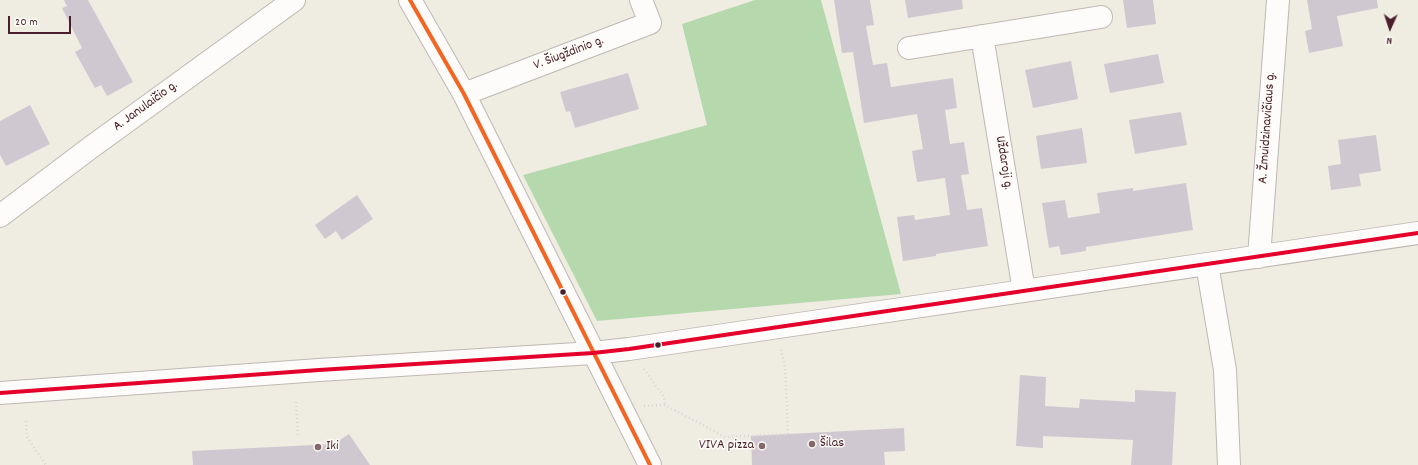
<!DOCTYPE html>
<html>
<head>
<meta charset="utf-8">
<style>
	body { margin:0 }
	#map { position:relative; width:1418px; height:465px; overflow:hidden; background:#efece2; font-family:Dekko,sans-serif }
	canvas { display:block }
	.north { position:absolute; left:1370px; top:8px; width:40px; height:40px; -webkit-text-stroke:3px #fdfcf7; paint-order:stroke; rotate:183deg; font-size:11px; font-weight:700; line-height:16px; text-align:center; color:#4a1f2b }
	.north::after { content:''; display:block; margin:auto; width:14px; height:18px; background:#4a1f2b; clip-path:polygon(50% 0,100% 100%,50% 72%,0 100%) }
	.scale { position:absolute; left:8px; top:16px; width:63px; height:18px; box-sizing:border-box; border:2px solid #4a1f2b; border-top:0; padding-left:5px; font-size:12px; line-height:14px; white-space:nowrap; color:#4a1f2b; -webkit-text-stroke:3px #fdfcf7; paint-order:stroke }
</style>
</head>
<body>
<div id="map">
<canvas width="1418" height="465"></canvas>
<div class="north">N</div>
<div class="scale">20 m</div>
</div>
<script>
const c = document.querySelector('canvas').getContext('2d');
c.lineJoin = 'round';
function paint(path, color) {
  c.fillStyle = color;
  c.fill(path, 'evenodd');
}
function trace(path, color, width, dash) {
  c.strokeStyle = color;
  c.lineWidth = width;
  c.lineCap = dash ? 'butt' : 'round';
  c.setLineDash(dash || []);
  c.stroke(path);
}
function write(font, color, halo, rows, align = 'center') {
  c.font = font + ' Dekko,sans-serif';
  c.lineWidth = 3;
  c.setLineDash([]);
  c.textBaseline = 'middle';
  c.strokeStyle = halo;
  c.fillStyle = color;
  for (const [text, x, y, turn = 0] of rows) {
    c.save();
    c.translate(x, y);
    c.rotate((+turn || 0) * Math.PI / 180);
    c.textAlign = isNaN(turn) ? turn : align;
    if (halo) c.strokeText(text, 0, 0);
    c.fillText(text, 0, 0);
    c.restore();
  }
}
const green = new Path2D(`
	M 755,0 L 821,0 L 901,294 L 597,321 L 523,175 L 707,125 L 682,24 Z`);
const building = new Path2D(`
	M 64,0 L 88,0 L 133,82 L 107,96 L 101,85 L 95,88 L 75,52 L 82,48 L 62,8 L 67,6 Z
	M 834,0 L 870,0 L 874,25 L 866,26 L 873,65 L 887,63 L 891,87 L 953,78 L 957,108 L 945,110 L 950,144 L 964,142 L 969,174 L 961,175 L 967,210 L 982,208 L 988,246 L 936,254 L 936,256 L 903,261 L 897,217 L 914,215 L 915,220 L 950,215 L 945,178 L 917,182 L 912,151 L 923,149 L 917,114 L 864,123 L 853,52 L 842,53 Z
	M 905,0 L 962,0 L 963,9 L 908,18 Z
	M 1123,0 L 1153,0 L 1156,24 L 1127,28 Z
	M 1307,0 L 1377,0 L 1378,8 L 1337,16 L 1343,46 L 1309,53 L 1305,31 L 1312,29 Z
	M 1158,54 L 1164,83 L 1110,93 L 1104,64 Z
	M 1071,61 L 1078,99 L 1033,108 L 1025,70 Z
	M 628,73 L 639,109 L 575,128 L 570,111 L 566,112 L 560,92 Z
	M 30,105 L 50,144 L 6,166 L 0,155 L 0,121 Z
	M 1181,112 L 1187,145 L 1135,154 L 1129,120 Z
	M 1082,128 L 1087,163 L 1041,169 L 1036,136 Z
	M 1376,135 L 1381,171 L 1359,174 L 1361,186 L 1331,190 L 1328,166 L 1341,164 L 1338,140 Z
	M 1186,183 L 1193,230 L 1086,247 L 1086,251 L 1061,255 L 1059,246 L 1049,248 L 1042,203 L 1065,200 L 1068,218 L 1100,213 L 1097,193 L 1133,188 L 1133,191 Z
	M 357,195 L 373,219 L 342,240 L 336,231 L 325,239 L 315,225 Z
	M 1020,375 L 1046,377 L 1045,406 L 1079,408 L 1080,399 L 1135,402 L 1135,390 L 1176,392 L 1172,465 L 1131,465 L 1133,440 L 1043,436 L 1043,448 L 1016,446 Z
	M 904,428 L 905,451 L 884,452 L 885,465 L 752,465 L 751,436 Z
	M 349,434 L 370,465 L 193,465 L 192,451 L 334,444 Z`);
const path = new Path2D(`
	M 644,369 L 664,397 L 665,405
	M 296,402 L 298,437
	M 644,406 L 665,405 L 725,437 L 788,434 L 785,365 L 780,347
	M 26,421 L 27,437 L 46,465`);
const minor = new Path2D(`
	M 410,0 L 464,94 L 650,465
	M 982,36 L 1024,291
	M 909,48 L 1101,17
	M 464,94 L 650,23 L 641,0
	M 0,216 L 90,148 L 294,0
	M 1259,257 L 1278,0
	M 1207,264 L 1225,370 L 1229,465
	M 0,393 L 319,370 L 593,353 L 629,349 L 1418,233`);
const bus1 = new Path2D(`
	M 410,0 L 464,94 L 650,465`);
const bus2 = new Path2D(`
	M 0,393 L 319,370 L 593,353 L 629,349 L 1418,233`);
const markers = [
	[563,292,3.5,"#4a1f2b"],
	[658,345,3.5,"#4a1f2b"],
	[812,444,4,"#84676b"],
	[762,446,4,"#84676b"],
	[318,447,4,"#84676b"]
];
const streetNames = [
	["V. Šiugždinio g.",569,54,-21],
	["A. Janulaičio g.",146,107,-36],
	["A. Žmuidzinavičiaus g.",1268,128,-86],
	["Uždaroji g.",1003,163,81]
];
const poiNames = [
	["Šilas",820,444],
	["VIVA pizza",754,446,"right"],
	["Iki",326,447]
];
paint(green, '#b5d9ad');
paint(building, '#d0c8d1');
trace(minor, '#bfb8b3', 24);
trace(path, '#d9d6d4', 2.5, [1, 3]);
trace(minor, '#fdfcfb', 22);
trace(bus1, '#f26522', 4);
trace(bus2, '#e4002b', 4);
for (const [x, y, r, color] of markers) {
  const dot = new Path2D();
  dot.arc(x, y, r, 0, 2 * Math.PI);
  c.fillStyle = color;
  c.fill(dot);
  trace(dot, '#fdfcf7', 1.5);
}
write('14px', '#4a1f2b', '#fdfcf7', streetNames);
write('14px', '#4a1f2b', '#fdfcf7', poiNames, 'left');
</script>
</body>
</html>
